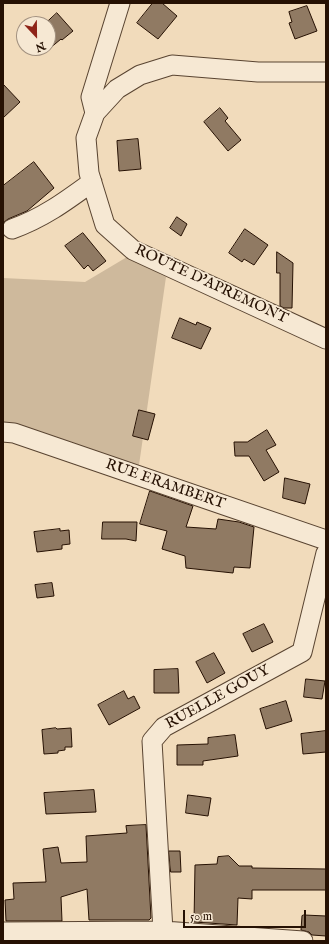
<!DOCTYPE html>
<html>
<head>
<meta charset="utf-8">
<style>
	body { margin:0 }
	#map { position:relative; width:329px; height:944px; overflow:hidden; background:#f1dbbb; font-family:"IM FELL English",serif }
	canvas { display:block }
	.frame { position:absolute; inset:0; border:4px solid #261103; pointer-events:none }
	.north { position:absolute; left:16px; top:16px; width:40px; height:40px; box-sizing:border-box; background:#f6e8d3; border:1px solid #a39280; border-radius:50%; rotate:158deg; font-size:11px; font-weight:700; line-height:16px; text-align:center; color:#261103 }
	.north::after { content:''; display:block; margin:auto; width:14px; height:18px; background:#8f2418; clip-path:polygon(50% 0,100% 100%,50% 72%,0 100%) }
	.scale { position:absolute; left:183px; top:910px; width:123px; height:18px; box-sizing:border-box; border:2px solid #261103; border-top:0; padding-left:5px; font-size:12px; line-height:14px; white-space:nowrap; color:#261103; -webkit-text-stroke:3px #f6e8d3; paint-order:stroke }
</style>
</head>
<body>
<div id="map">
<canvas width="329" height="944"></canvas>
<div class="frame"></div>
<div class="north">N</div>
<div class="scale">50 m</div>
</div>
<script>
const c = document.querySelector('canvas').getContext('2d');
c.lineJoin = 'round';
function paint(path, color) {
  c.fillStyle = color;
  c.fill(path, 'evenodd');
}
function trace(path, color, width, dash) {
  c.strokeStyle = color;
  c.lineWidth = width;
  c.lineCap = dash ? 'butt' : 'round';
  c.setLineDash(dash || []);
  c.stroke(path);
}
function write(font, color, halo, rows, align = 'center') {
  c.font = font + ' "IM FELL English",serif';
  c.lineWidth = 3.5;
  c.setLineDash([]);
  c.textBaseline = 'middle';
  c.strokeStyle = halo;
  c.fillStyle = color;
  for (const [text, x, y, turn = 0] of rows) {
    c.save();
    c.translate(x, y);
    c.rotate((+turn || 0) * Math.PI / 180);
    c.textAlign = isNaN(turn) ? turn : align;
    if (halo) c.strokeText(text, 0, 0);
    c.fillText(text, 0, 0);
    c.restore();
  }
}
const green = new Path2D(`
	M 127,257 L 166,277 L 139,465 L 14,427 L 3,427 L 3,278 L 85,282 Z`);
const building = new Path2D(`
	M 153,3 L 162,3 L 177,16 L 158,39 L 137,23 Z
	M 307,6 L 317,31 L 295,39 L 289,23 L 292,22 L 289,12 Z
	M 57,13 L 73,31 L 62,40 L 61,39 L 49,49 L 48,24 L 45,24 Z
	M 3,84 L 20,102 L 3,118 Z
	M 220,108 L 228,118 L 225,121 L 241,140 L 228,151 L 204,122 Z
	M 138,139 L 141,169 L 119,171 L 117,141 Z
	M 34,162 L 54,188 L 27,211 L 8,219 L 3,223 L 3,186 Z
	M 177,217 L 187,224 L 181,236 L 170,228 Z
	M 245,229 L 268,245 L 254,265 L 244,259 L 242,262 L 229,253 Z
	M 83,233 L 106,261 L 93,271 L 88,265 L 84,269 L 65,246 Z
	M 277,252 L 293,263 L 292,308 L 284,308 L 280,306 L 280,273 L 277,273 Z
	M 180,318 L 196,325 L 197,322 L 211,328 L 201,349 L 172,338 Z
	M 139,410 L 155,414 L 148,440 L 133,436 Z
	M 267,430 L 276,445 L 266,450 L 279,472 L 264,481 L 249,456 L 235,456 L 234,442 L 247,442 Z
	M 285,478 L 310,484 L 305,504 L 283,498 Z
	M 150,491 L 193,506 L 186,527 L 216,529 L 218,519 L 239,522 L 254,527 L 250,568 L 234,567 L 233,573 L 186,568 L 185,556 L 162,549 L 167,531 L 140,524 Z
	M 103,522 L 137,522 L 136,541 L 126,539 L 102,539 Z
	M 60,529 L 60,531 L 69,530 L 70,544 L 62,545 L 62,549 L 37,552 L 34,532 Z
	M 52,583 L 54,596 L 37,598 L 35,585 Z
	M 264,624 L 273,642 L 252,652 L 243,634 Z
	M 214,653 L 225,673 L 207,683 L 196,662 Z
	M 178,669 L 179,693 L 154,693 L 154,670 Z
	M 306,679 L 325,681 L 322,699 L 304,697 Z
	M 124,691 L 128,699 L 134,696 L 140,708 L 109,725 L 98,705 Z
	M 286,701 L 292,721 L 266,729 L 260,709 Z
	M 56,728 L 57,729 L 71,728 L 72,747 L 65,747 L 65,750 L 58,751 L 58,753 L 44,754 L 42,730 Z
	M 326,731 L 326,752 L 303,754 L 301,734 Z
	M 235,735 L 238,756 L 203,761 L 203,765 L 177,765 L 177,745 L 208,744 L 208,738 Z
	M 94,790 L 96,812 L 46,814 L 44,793 Z
	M 188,795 L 211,798 L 208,816 L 186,813 Z
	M 146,825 L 151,918 L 149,920 L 89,920 L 87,889 L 61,897 L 62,921 L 6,921 L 5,900 L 14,899 L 13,883 L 46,882 L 43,849 L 58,847 L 61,863 L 87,862 L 86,836 L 127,833 L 126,826 Z
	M 169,851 L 180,851 L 181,872 L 171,872 Z
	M 229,856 L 239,866 L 252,866 L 252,868 L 326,869 L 326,890 L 252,890 L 252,899 L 238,898 L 237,925 L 194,922 L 195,865 L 217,864 L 218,857 Z
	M 304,915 L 326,916 L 326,936 L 312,935 L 309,932 L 301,930 L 302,916 Z`);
const minor = new Path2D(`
	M 326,72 L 258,72 L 172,65 L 140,75 L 117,89 L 95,113 L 86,138 L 89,173 L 105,225 L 133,250 L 326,339
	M 95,113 L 91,97 L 120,3
	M 12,229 C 43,218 66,201 92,182
	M 3,432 L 14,433 L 326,540
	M 163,931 L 152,741 L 164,727 L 302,652 L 326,553
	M 3,932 L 163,931 L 303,941`);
const streetNames = [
	["ROUTE D'APREMONT",211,285,25],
	["RUE ERAMBERT",165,485,19],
	["RUELLE GOUY",218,698,-29]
];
paint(green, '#ceb99c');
paint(building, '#907a63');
trace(building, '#261103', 1);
trace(minor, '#594431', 21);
trace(minor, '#f6e8d3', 19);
write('15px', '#261103', '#f6e8d3', streetNames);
</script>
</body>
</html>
